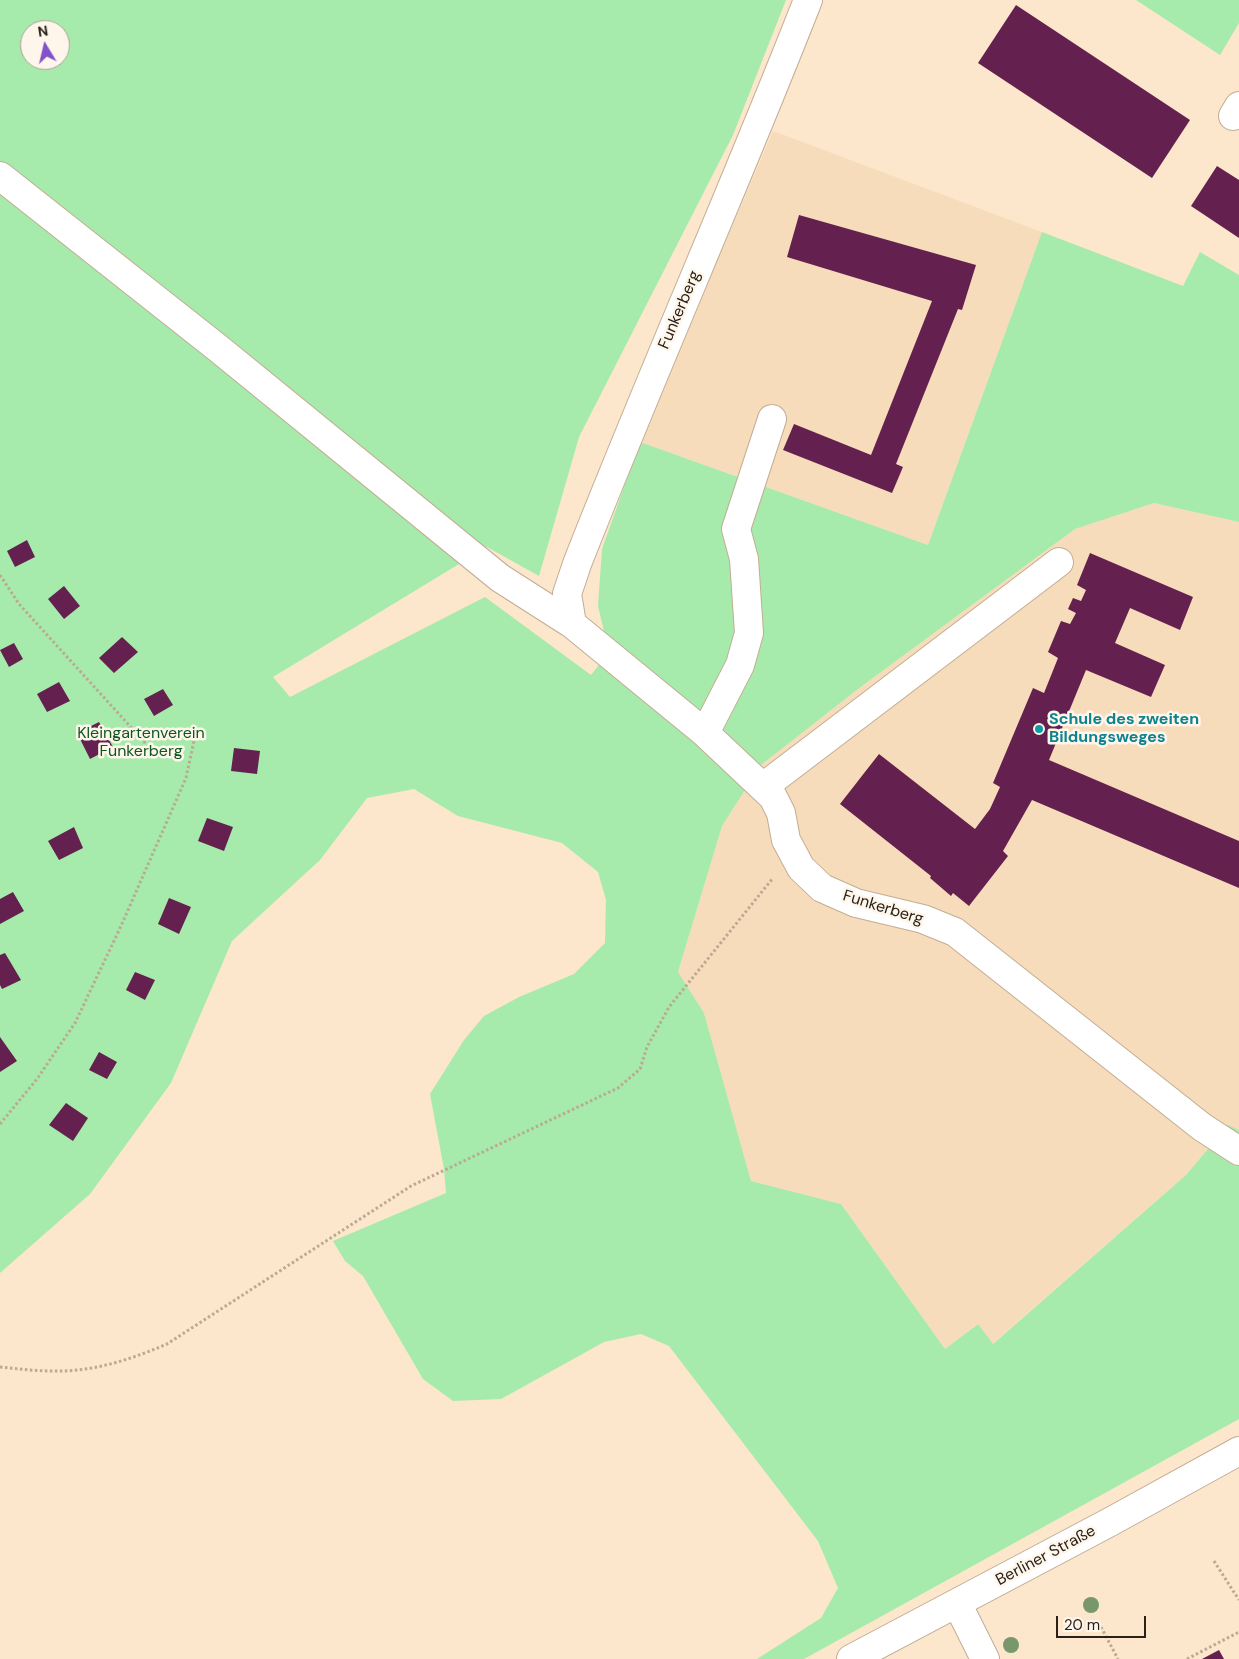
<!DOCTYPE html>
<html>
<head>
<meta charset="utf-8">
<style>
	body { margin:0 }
	#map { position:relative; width:1239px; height:1659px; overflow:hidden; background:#fce6cc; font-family:"DM Sans",sans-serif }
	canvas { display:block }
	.north { position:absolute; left:20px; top:20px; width:50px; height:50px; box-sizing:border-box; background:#fff6eb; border:1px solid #a9a197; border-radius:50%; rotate:351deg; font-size:14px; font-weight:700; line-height:20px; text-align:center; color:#292118 }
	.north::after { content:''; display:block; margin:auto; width:18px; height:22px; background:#8152cb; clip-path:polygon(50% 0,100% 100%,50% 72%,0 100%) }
	.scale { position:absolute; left:1056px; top:1616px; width:90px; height:22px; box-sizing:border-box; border:2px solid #292118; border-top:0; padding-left:6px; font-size:15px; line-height:18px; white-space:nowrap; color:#292118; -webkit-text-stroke:4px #fff6eb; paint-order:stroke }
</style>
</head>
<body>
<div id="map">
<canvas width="1239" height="1659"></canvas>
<div class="north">N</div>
<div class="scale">20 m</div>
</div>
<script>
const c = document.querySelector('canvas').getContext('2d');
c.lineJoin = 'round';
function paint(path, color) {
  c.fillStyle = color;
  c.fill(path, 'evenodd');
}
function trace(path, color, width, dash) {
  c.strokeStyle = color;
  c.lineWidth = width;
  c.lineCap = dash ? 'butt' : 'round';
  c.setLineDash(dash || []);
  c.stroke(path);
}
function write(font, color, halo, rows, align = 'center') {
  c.font = font + ' "DM Sans",sans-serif';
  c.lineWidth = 5;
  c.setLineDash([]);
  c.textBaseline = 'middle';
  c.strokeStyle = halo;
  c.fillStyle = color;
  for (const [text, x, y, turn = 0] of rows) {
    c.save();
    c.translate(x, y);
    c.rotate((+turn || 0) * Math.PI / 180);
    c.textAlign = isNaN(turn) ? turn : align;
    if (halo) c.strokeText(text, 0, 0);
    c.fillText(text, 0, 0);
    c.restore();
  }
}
const built = new Path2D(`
	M 773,131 L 1042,232 L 928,545 L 640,442 Z
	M 1154,503 L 1239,522 L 1239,1130 L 1227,1125 L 1186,1175 L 992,1344 L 977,1324 L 945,1349 L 841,1204 L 751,1181 L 704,1013 L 678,972 L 722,826 L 761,765 L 858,689 L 1075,529 Z`);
const green = new Path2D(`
	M 0,0 L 786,0 L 733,135 L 579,437 L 539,576 L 487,547 L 273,677 L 290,697 L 485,597 L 591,675 L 609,652 L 598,606 L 602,549 L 640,442 L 928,545 L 1042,232 L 1183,286 L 1200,252 L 1239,275 L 1239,522 L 1154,503 L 1075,529 L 858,689 L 761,765 L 722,826 L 678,972 L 704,1013 L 751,1181 L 841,1204 L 945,1349 L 978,1324 L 993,1344 L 1186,1175 L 1228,1125 L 1239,1130 L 1239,1419 L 804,1659 L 757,1659 L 821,1618 L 838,1588 L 818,1541 L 669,1346 L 641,1334 L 604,1342 L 501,1399 L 453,1401 L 423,1379 L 363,1276 L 345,1261 L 333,1241 L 446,1193 L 444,1169 L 430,1094 L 464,1040 L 484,1016 L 519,997 L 574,974 L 605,943 L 606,900 L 598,872 L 562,843 L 458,816 L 414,789 L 367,798 L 320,860 L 232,941 L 171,1083 L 90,1194 L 0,1273 ZM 30,30 L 60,30 L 60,60 L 30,60 Z
	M 1136,0 L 1239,0 L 1239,23 L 1220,55 Z`);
const building = new Path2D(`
	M 1016,5 L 1190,120 L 1152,178 L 978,63 Z
	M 1217,166 L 1239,180 L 1239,238 L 1191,206 Z
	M 799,215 L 976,265 L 962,310 L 958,309 L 896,464 L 903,467 L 892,493 L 783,450 L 794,424 L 871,455 L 932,301 L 787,257 Z
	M 27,540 L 35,557 L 15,567 L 7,551 Z
	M 1090,553 L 1193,597 L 1180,630 L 1130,608 L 1115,643 L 1165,665 L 1151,697 L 1086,670 L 1049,760 L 1239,841 L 1239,888 L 1032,800 L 1003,851 L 1008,856 L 969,906 L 953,893 L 951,896 L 930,878 L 931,876 L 840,804 L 879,754 L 975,829 L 990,809 L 1000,787 L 993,783 L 1033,688 L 1044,693 L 1058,658 L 1048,652 L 1061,621 L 1070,624 L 1076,613 L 1068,609 L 1073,598 L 1081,601 L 1086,590 L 1077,585 Z
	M 64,586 L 80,606 L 64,619 L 48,599 Z
	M 122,637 L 138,652 L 114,673 L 99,658 Z
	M 14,643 L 23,659 L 9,667 L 0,650 Z
	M 59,682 L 70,701 L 47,712 L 37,694 Z
	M 163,689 L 173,705 L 154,716 L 144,699 Z
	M 99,722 L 113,747 L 90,759 L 77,733 Z
	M 234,748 L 260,751 L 257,774 L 231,771 Z
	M 207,818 L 233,827 L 224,851 L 198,841 Z
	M 74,827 L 83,848 L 59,860 L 48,841 Z
	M 13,892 L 24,911 L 0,924 L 0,899 Z
	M 169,898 L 191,907 L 179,934 L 158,924 Z
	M 5,953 L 21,980 L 2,989 L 0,985 L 0,955 Z
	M 135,972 L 155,980 L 145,1000 L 126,990 Z
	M 0,1037 L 17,1061 L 0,1072 Z
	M 99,1052 L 117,1062 L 107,1079 L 89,1070 Z
	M 66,1103 L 88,1118 L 73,1141 L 49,1125 Z
	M 1219,1650 L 1224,1659 L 1202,1659 Z`);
const path = new Path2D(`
	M 0,575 L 19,604 L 158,757
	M 0,1124 L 37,1079 L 75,1023 L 121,926 L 186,778 L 195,736
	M 0,1367 C 18,1369 36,1371 54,1371 C 93,1372 132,1359 167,1344 L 411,1186 L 618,1088 L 640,1069 L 647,1047 L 669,1007 L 773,878
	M 1214,1561 L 1239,1600
	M 1101,1627 L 1118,1659
	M 1187,1659 L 1239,1632`);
const minor = new Path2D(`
	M 1233,116 L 1239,106
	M 0,176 L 219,349 L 500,578 L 572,624 L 705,733 L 773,797 L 781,813 L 786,840 L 801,868 L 822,888 L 856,903 L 923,919 L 955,932 L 1202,1127 L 1239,1151
	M 572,624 L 567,594 L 577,564 C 651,375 734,189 808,0
	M 705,733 L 740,665 L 749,633 L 744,559 L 736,529 L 772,419
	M 763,787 L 1059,562
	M 957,1603 L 985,1659
	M 851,1659 L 1110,1522 L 1239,1451`);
const trees = [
	[1091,1605],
	[1011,1645]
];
const markers = [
	[1039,729,5,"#0f9aa8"]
];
const streetNames = [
	["Funkerberg",680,310,-67],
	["Funkerberg",883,908,17],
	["Berliner Straße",1046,1556,-28]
];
const cultureNames = [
	["Schule des zweiten",1049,720],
	["Bildungsweges",1049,738]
];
const parkNames = [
	["Kleingartenverein",141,734],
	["Funkerberg",141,752]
];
paint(built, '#f7dcbc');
paint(green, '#a6ebac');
paint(building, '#64214f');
trace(minor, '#c2ad94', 30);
trace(path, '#bba994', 3, [2.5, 2.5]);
trace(minor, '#fff', 28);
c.fillStyle = '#78976d';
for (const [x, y] of trees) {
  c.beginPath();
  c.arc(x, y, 8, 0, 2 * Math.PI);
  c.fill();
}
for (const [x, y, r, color] of markers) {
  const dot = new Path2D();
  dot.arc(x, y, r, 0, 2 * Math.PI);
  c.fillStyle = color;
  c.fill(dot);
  trace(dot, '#fff6eb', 2);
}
write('16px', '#292118', '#fff6eb', streetNames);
write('bold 16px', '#0d838f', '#fff6eb', cultureNames, 'left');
write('16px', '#0c571f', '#fff6eb', parkNames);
</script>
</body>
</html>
